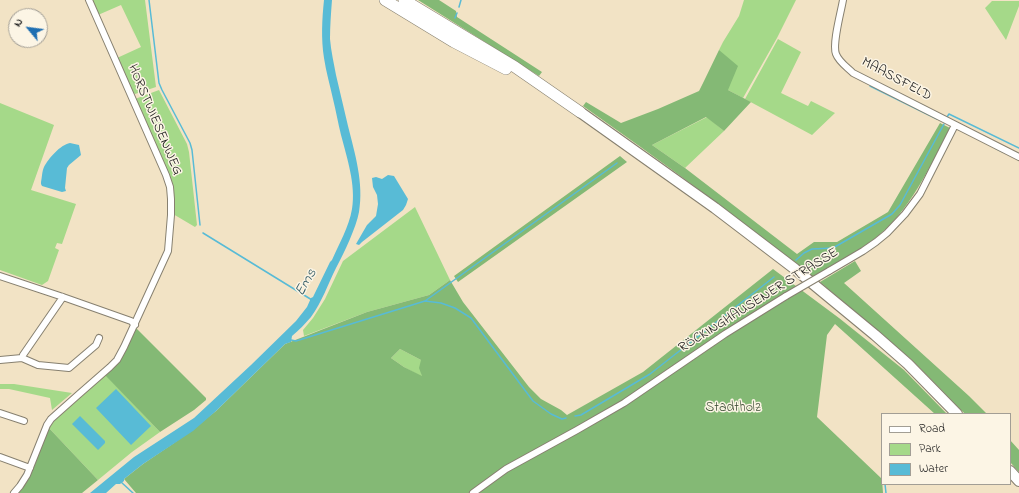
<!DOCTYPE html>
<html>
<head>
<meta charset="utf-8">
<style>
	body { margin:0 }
	#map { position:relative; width:1019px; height:493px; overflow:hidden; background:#f2e3c5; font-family:"Indie Flower",sans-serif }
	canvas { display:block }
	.legend { position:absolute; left:881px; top:413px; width:130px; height:72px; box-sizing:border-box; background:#fcf5e5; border:1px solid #a29e95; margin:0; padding:5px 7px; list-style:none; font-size:12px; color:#1c1c1c }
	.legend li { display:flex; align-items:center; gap:8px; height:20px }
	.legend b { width:20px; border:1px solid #a29e95 }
	.north { position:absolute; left:8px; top:8px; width:40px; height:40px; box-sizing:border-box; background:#fcf5e5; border:1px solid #a29e95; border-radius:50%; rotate:299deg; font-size:11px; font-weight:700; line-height:16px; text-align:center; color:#1c1c1c }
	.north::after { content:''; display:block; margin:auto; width:14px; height:18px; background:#1f6fb2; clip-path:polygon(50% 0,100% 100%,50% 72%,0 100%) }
</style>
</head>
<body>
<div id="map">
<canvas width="1019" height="493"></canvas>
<ul class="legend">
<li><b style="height:5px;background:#fff"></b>Road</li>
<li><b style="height:11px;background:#a5d989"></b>Park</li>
<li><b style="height:11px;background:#58bbd6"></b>Water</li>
</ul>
<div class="north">N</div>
</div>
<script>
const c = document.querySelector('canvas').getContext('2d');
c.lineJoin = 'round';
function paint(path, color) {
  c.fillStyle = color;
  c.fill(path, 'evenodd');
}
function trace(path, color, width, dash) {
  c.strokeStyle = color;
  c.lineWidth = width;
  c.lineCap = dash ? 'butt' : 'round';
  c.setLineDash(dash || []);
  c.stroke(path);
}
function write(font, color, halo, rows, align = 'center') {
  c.font = font + ' "Indie Flower",sans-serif';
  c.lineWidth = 3;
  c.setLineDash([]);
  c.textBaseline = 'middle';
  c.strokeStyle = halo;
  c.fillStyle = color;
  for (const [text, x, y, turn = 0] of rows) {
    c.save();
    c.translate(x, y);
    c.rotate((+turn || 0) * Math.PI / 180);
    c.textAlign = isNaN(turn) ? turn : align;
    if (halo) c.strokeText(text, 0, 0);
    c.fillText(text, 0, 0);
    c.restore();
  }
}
const green = new Path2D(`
	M 92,0 L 145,0 L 156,87 L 135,94 L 132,92 L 117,58 L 141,47 L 121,5 L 98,15 Z
	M 744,0 L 796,0 L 777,38 L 743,98 L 728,90 L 719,50 L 723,42 L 739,16 Z
	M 992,1 L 1019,1 L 1019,6 L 1006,40 L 985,8 Z
	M 778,39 L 801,52 L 781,93 L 808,106 L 811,101 L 835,113 L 812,135 L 745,99 Z
	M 159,90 L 187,144 L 189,152 L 197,225 L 195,227 L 173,214 L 173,200 L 135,99 Z
	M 0,103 L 54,125 L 31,190 L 76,204 L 62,244 L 57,243 L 55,248 L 59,250 L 48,281 L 42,285 L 0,270 Z
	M 707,117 L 724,131 L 685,168 L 652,145 Z
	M 415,207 L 450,280 L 429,295 L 367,312 L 304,336 L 303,330 L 313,318 L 325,299 L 343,261 Z
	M 400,349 L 421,360 L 422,377 L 404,367 L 391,358 Z
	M 105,374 L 160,432 L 132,452 L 98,480 L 48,427 L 53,420 Z
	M 0,384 L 14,384 L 72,393 L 52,410 L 50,398 L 9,389 L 0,389 Z`);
const forest = new Path2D(`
	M 418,0 L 439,0 L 456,11 L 457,17 L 542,72 L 539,76 Z
	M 719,50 L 738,66 L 728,90 L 751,102 L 724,131 L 706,117 L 652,145 L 685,168 L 797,254 L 814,242 L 837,242 L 888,212 L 940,123 L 950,128 C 929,168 910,212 873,240 C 854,254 833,265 812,277 C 738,217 661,161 583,106 L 586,102 L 621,123 L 658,109 L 699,91 L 704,81 Z
	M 620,156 L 627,162 L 458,282 L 454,276 Z
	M 855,261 L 861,271 L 844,283 L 969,396 L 987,414 L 965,414 L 912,360 L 879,332 L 820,282 Z
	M 773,269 L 839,318 L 904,370 L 947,414 L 935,414 L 835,324 L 827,335 L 817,417 L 882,479 L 883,493 L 136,493 L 124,479 L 143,464 L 174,443 L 216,411 L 285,344 L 367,312 L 429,295 L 450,280 L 463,302 L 529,387 L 541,399 L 561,410 L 567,415 L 643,372 ZM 400,349 L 421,360 L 419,368 L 422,376 L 404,367 L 391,358 Z
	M 136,328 L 206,398 L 206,400 L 194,410 L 160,432 L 105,375 Z
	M 48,427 L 98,480 L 82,493 L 18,493 C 33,479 39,451 45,431 Z
	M 1010,440 L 1019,450 L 1019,472 L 1010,462 Z`);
const water = new Path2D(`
	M 324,0 L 332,0 C 331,13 330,26 330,39 C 331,51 334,64 336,75 C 340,92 344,109 348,126 C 355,154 364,183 359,212 C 356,228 344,253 336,268 C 328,284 322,302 311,317 C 305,324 299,330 292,336 L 291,342 L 285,344 L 216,411 L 193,431 L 143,464 L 124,479 L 124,481 L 120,484 L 116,484 L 106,493 L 90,493 L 134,457 L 194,418 L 251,365 L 296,321 L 307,307 L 311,298 L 313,297 L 330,262 L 332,260 C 339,244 349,227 352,209 C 356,185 347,158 341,135 C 338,123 336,111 333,99 C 330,85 326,72 324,58 C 321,39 322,19 324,0 Z
	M 70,143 L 79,145 L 81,155 L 69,165 L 67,168 L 65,188 L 66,191 L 62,192 L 42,186 L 41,184 L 41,182 C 42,178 42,171 44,167 C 49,158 60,145 70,143 Z
	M 388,175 L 394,176 L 408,199 L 406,205 L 403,210 L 362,242 L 359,245 L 356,244 L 367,225 L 376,216 L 378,204 L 377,195 L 373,187 L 372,178 L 376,177 L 382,179 Z
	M 116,389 L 151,426 L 131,445 L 96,408 Z
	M 80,416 L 105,441 L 105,443 L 98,450 L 72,424 Z`);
const stream = new Path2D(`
	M 149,0 L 159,83 L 162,90 L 190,143 L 192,150 L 200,225
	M 459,7 L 461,0
	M 455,18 L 457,13
	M 870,86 L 937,119
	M 947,117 L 949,114 L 1019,148
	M 995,148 L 1003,152
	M 203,233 L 312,300
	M 796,260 L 804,253 L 812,249 L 833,248 L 892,214 L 900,205 L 944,124
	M 425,301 L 441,303 L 455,308 L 471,318 L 533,401 L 551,414 L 562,419 L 566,418
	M 291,340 L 296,341 L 425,301 L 617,163
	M 575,416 L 581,415 L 650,374 L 774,277
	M 121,482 L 133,493
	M 885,484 L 886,493`);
const street = new Path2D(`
	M 843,0 C 841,12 832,44 836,54 C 839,62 847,67 853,73 L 1019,157
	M 829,271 L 863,251 L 876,242 L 887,233 L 905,214 L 920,194 L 955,125
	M 0,276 L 63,297 L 131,321 L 135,325
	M 22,358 L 23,355 L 63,297
	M 0,360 L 22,358 L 38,365 L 69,368 L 96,345 L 99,338
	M 0,413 L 24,421
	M 0,457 L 30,468
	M 14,493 L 20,486 L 27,475 L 47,425 L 51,419 L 78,395 L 110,367 L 117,360 L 124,347 L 168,251 L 171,215 L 171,199 L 170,187 L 166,175 L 89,0
	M 473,493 L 506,469 L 577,430 L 624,403 L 725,334 L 786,296`);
const primary = new Path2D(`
	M 580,112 L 715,208 L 795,269 L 875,335 L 908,364 L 957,414
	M 1010,471 L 1019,481`);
const highway = new Path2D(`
	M 385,0 L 454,42 L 506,69
	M 404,0 L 515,67 L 580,112`);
const streetBridge = new Path2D(`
	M 786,296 L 829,271`);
const streetNames = [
	["MAASSFELD",896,80,28],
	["HORSTWIESENWEG",154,120,67],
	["RÖCKINGHAUSENER STRASSE",759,301,-32]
];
const parkNames = [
	["Stadtholz",733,409]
];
const waterNames = [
	["Ems",307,283,-60]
];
paint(green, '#a5d989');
paint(forest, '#84b975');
paint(water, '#58bbd6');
trace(stream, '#58bbd6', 1.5);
trace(street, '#878070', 8);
trace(primary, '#878070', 12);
trace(highway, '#878070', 12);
trace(street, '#fff', 6);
trace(primary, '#fff', 10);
trace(highway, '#fff', 11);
trace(streetBridge, '#878070', 8, []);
trace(streetBridge, '#fff', 6);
write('14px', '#1c1c1c', '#fcf5e5', streetNames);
write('14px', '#45553d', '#fcf5e5', parkNames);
write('italic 15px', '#345c66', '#fcf5e5', waterNames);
</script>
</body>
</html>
